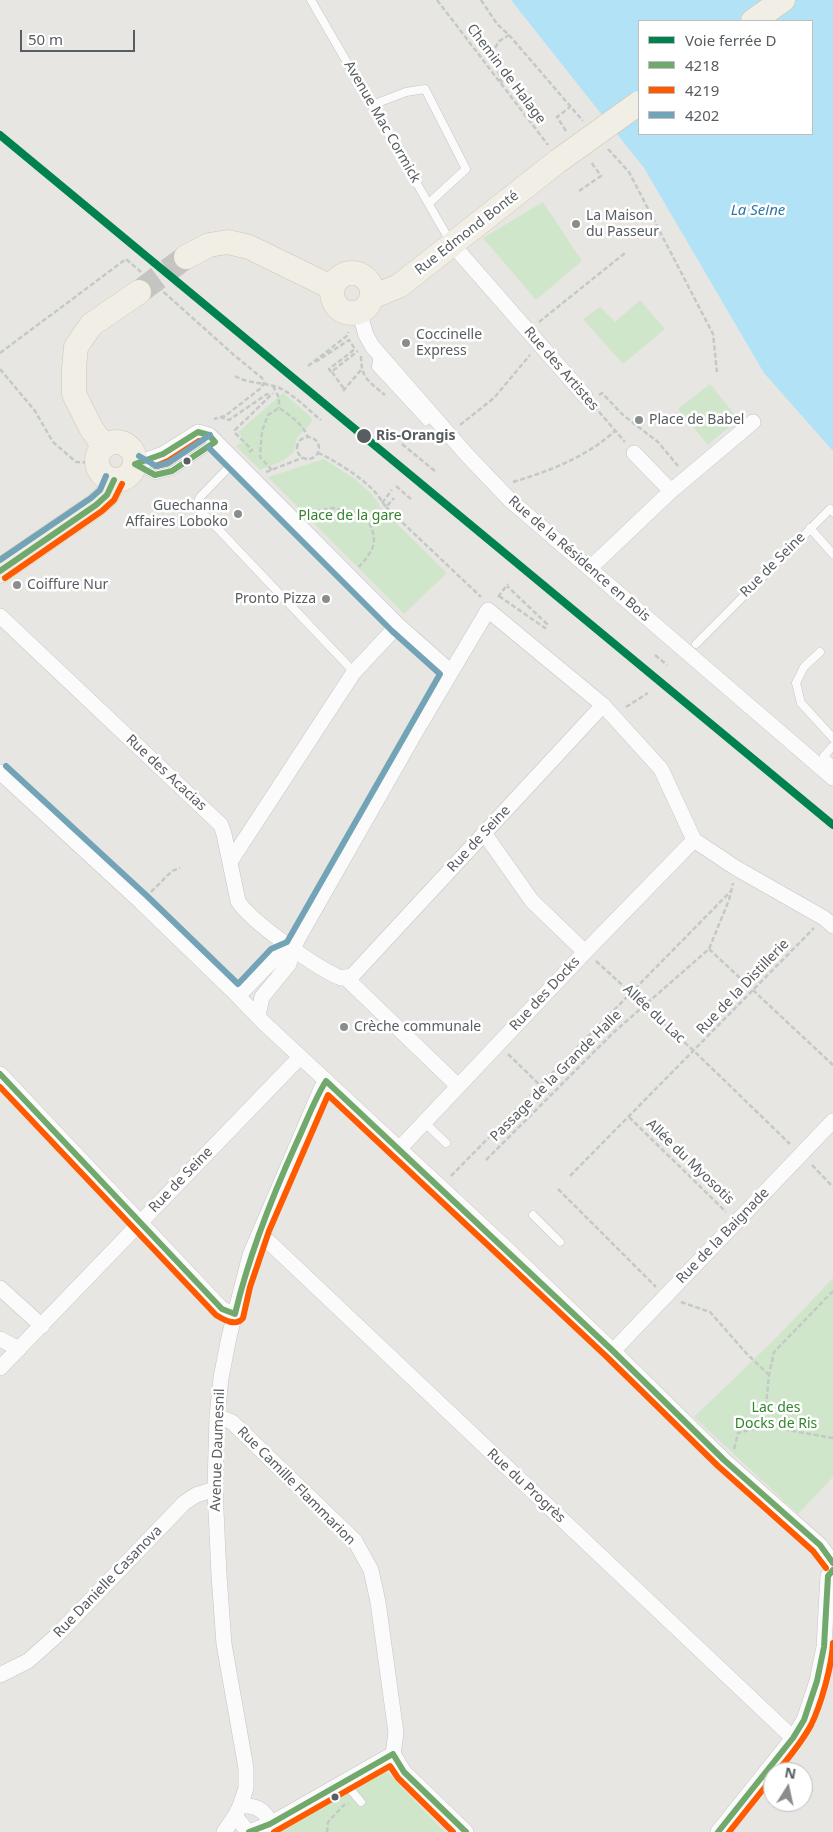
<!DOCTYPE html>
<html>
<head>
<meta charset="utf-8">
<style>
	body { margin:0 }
	#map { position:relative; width:833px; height:1832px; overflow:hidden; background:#e8e6e2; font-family:"Noto Sans",sans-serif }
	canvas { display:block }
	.legend { position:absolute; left:638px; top:20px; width:175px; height:115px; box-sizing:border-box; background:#fff; border:1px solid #bcbec0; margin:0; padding:6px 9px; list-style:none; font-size:15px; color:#585d61 }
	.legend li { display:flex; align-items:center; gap:10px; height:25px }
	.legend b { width:25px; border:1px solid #bcbec0 }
	.north { position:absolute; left:763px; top:1762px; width:50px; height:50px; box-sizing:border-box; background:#fff; border:1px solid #bcbec0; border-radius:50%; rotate:10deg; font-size:14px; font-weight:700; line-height:20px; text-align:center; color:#585d61 }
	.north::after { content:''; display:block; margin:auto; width:18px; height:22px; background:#8a8d8e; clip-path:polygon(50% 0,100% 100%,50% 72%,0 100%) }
	.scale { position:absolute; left:20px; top:30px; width:115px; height:22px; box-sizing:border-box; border:2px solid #585d61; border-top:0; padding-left:6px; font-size:15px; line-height:18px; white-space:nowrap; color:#585d61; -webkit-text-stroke:4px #fff; paint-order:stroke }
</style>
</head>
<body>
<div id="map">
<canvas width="833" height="1832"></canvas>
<ul class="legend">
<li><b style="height:6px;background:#00824e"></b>Voie ferrée D</li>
<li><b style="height:6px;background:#71a96c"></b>4218</li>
<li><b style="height:6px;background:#ff5a00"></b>4219</li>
<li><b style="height:6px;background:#73a3b7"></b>4202</li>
</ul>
<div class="north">N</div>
<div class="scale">50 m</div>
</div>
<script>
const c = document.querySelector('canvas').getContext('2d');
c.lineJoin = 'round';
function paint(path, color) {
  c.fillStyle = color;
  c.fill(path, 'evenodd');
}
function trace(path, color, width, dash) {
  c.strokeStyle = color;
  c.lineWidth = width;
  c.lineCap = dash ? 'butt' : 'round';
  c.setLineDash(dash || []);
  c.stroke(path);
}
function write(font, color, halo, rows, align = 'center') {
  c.font = font + ' "Noto Sans",sans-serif';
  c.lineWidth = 5;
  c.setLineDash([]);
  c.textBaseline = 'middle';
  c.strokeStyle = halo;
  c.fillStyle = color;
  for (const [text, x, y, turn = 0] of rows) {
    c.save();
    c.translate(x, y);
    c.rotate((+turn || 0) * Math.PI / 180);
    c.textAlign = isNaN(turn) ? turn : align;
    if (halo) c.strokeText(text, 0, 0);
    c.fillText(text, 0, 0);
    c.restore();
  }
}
const green = new Path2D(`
	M 543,202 L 582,261 L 536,300 L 483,238 Z
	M 640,300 L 665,329 L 623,364 L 583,319 L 600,307 L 615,322 Z
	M 710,384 L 738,419 L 708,445 L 678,409 Z
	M 283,393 L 311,417 L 312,422 L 297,438 L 294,452 L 281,462 L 260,470 L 236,446 L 244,441 L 238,432 Z
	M 324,459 L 355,479 L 372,494 L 381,508 L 447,573 L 404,614 L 268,477 Z
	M 833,1278 L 833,1477 L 798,1514 L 694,1417 L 773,1341 Z
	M 385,1770 L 445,1832 L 268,1832 Z`);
const water = new Path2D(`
	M 511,0 L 833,0 L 833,451 L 764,373 L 644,168 ZM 639,21 L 812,21 L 812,134 L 639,134 Z`);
const primaryTunnel = new Path2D(`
	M 139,292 L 186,257`);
const path = new Path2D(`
	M 437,0 L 548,145
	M 481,0 L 497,24 L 509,35 L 583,121
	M 502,83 L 492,55 L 498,42 L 509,35
	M 566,131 L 557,117 L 570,107
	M 608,149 L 629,172 L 713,334 L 717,372
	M 579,191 L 601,176 L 591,162
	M 158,287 L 234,355 L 262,378 L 264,383 L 261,388 L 225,416 L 214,419
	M 539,322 L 625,253
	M 0,353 L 126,259 L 141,272
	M 361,356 C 361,378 368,381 385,395
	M 315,361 L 317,361 L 349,340 L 355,349 L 329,369 L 331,372 L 358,351
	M 308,366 L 348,335 L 348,332
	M 0,369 L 35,411 L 53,442 L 76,462 L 94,463
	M 332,372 L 344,389
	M 235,376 C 248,384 263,382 277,387 C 293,393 308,410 321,420
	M 273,386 L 279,398 L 279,408
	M 343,391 L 361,370
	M 599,395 L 602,393 L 623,415 L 658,442 L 678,466
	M 594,406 L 625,442
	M 220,417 L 229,420 L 267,394 L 271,396
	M 460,425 L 494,398 L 530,355
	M297 448a11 11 0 1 1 22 0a11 11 0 1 1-22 0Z
	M 402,444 L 436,472
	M 249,452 L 252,450 L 236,434 L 235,430 L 273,393
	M 318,453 C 333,459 364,479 374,491 C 379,496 382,502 386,507 L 394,498
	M 272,470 L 260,457 L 262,431 L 268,415 L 279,408 C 290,415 304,425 308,438
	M 266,472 L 302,458
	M 513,482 C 550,471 586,457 615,431
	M 396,486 L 412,500
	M 382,503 L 392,490
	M 386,507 L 481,597
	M 308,513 L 333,508 L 364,514 C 372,527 379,540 369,554 C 367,559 362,562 359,567
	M 499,596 L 545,628 L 547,624 L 507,586
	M 498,597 L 508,584
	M 655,655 L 667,665
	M 626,707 L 648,693
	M 151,892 L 172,871 L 180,868
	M 709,949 L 833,1065
	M 596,961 L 694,1051 L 790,1144
	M 508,1054 L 550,1095
	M 629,1117 L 726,1212
	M 486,1160 L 614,1032 L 709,949 L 729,900 L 733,883
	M 812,1165 L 833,1187
	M 451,1176 L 732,890
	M 570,1176 L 814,928
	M 558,1189 L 656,1287
	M 833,1291 L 774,1352 L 769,1375 L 764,1426 L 833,1438
	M 681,1302 L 710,1312 L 746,1353 L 769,1375
	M 734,1449 L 738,1433 L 764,1426
	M 327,1832 L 328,1822 L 344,1805 L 349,1804`);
const lane = new Path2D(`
	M 311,0 L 450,241
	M 372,105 L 406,92 L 425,89 L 466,169 L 429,203
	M 378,354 L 376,367 L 426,421
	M 234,462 L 200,497 L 197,504 L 199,509 L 354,672
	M 135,464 L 155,475 L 172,471 L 215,442
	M 810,528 L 833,554
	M 696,644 L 830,509 L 833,512
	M 820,652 L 804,667 L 796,683 L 801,703 L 833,738
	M 833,746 L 824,756 L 833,765
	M 424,1122 L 446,1143
	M 533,1215 L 560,1242
	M 344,1782 L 361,1802`);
const street = new Path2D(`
	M 452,244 L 585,396
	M 359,311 L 366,335 L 372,346 L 467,455 L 510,500 L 833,778
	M 634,453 L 671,491
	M 135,464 L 163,454 L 198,432 L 209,435 L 398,625 L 451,672
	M 590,568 L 671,491 L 753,422
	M 0,616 L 221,825 L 224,834 L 238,901 C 250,921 318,969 341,978 L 352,976 L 603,705
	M 0,772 L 141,902 L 233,991 L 264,1023 L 504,1246 L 613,1351 L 724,1460 L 820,1545 L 833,1563
	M 484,833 L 532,901 L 585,952
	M 230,862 L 354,672 L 398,625
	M 346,978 L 458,1086
	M 238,996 L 277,956 L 293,949
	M 258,1016 L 262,997 L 289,964 L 293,949 L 300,935 L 415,733 L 488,610 L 603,705 L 661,769 L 694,840 L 736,868 L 824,918 L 833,926
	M 0,1074 L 222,1309 L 235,1314
	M 399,1149 L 585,952 L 694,840
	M 258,1237 L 269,1242 L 793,1738
	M 0,1288 L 42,1326
	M 0,1339 L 19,1349
	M 613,1351 L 833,1121
	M 0,1368 L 300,1057
	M 217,1416 L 232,1422 L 355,1541 L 371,1570 L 378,1602 L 396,1733 L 393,1754 L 404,1772 L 466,1832
	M 0,1675 L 28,1661 L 56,1636 L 184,1503 L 196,1495 L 215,1489
	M 240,1806 L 246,1788 L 246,1768 L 224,1644 L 219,1575 L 215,1489 L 217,1416 L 221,1378 L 229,1337 L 250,1255 L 321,1089 L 326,1081
	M 224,1832 L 235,1816
	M 248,1832 L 235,1816 L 240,1806 C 254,1805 266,1809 270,1824
	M 249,1832 L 270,1824 L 393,1754
	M 718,1832 L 793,1738 L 804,1720 L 817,1681 L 824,1647 L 828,1576 L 833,1570`);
const primary = new Path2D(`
	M 753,21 L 783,0
	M 186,257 L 209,245 L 228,242 L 249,247 L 333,288
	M332 293a20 20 0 1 1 40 0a20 20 0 1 1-40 0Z
	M 372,297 L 399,286 L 558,161
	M97 461a19 19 0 1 1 38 0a19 19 0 1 1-38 0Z
	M 104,447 L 91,428 L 74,394 L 74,368 L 76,347 L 91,325 L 139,292
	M 0,571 L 96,505 L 107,495 L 114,480`);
const primaryBridge = new Path2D(`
	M 558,161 L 639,103`);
const bus1 = new Path2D(`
	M 198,432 L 209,435 L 215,442 L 172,471 L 155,475 L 135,464 L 163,454 Z
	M 0,571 L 96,505 L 107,495 L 114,480
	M 0,1074 L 222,1309 L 235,1314 C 249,1255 271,1199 296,1144 C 306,1123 314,1100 326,1081 L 613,1351 L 724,1460 L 820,1545 L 833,1563
	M 249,1832 L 270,1824 L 393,1754 L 404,1772 L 466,1832
	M 718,1832 L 793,1738 L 804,1720 L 817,1681 L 824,1647 L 828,1576 L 833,1570`);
const bus2 = new Path2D(`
	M 199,441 L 168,463 L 156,466 L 168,461 Z
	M 5,578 L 102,511 L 114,500 L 122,484
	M 0,1087 L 216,1315 C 224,1320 236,1327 243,1318 L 250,1287 L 269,1231 L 328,1095 L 607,1357 L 718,1466 L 813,1551 L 826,1568
	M 777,1772 C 789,1757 802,1742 811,1725 C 821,1705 832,1665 833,1643
	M 274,1832 L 390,1766 L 398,1778 L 453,1832
	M 729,1832 L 773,1777`);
const bus3 = new Path2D(`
	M 139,456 L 156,466 L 168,463 L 210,435
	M 0,560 L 91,498 L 100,490 L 106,476
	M 6,766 L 147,896 L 238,984 L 271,949 L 287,942 L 440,674 L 392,631 L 209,448`);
const rail1 = new Path2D(`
	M 0,135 L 833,825`);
const markers = [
	[576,224,5,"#8a8d8e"],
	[406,343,5,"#8a8d8e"],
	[639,420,5,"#8a8d8e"],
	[364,436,8,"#585d61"],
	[187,461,4.5,"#585d61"],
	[238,514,5,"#8a8d8e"],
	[17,585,5,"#8a8d8e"],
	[326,599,5,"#8a8d8e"],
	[344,1027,5,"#8a8d8e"],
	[335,1797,4.5,"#585d61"]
];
const streetNames = [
	["Chemin de Halage",506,74,53],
	["Avenue Mac Cormick",382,122,60],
	["Rue Edmond Bonté",467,233,-38],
	["Rue des Artistes",561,369,49],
	["Rue de la Résidence en Bois",579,559,41],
	["Rue de Seine",773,565,-45],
	["Rue des Acacias",166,773,43],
	["Rue de Seine",479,839,-47],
	["Rue de la Distillerie",743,987,-46],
	["Rue des Docks",545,994,-47],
	["Allée du Lac",654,1014,43],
	["Passage de la Grande Halle",556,1076,-45],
	["Allée du Myosotis",690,1162,44],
	["Rue de Seine",181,1180,-46],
	["Rue de la Baignade",723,1236,-46],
	["Avenue Daumesnil",218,1450,-88],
	["Rue Camille Flammarion",296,1486,45],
	["Rue du Progrès",526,1486,43],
	["Rue Danielle Casanova",108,1582,-46]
];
const poiNames = [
	["La Maison",586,216],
	["du Passeur",586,232],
	["Coccinelle",416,335],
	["Express",416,351],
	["Place de Babel",649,420],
	["Guechanna",228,506,"right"],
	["Affaires Loboko",228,522,"right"],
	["Coiffure Nur",27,585],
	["Pronto Pizza",316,599,"right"],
	["Crèche communale",354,1027]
];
const stopNames = [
	["Ris-Orangis",376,436]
];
const parkNames = [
	["Place de la gare",350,516],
	["Lac des",776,1408],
	["Docks de Ris",776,1424]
];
const waterNames = [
	["La Seine",758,211]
];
paint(green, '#d0e6cb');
paint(water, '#b2e2f6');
trace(primaryTunnel, '#c4c4c2', 24, [24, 12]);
trace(lane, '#c5c5c5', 9);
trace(street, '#c5c5c5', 16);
trace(primary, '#d3c4ae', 25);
trace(path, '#c3cac6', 2.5, [5, 2.5]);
trace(lane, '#fcfbfb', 8);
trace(street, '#fcfbfb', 15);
trace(primary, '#f1eee5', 24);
trace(primaryBridge, '#d3c4ae', 25, []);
trace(primaryBridge, '#f1eee5', 24);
trace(bus1, '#71a96c', 6);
trace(bus2, '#ff5a00', 6);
trace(bus3, '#73a3b7', 6);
trace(rail1, '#00824e', 8);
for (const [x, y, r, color] of markers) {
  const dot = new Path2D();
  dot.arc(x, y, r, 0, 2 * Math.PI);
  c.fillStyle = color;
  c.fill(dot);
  trace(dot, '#fff', 2);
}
write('14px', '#585d61', '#fff', streetNames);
write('14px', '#585d61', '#fff', poiNames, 'left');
write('bold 14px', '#585d61', '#fff', stopNames, 'left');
write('14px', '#33832e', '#fff', parkNames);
write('italic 15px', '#2f77a5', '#fff', waterNames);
</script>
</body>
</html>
